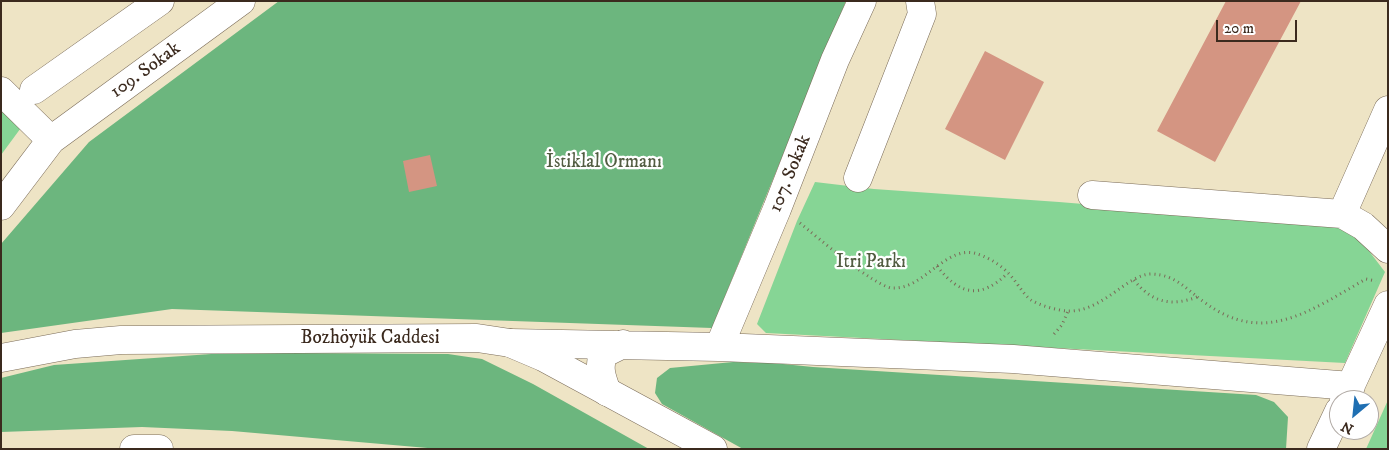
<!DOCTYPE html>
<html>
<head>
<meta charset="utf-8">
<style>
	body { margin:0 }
	#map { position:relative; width:1389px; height:450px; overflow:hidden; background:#eee4c5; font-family:"IM FELL DW Pica",serif }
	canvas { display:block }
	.frame { position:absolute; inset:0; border:2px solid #3b2a1e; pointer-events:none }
	.north { position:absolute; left:1329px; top:390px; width:50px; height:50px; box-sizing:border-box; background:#fff; border:1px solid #b1aaa5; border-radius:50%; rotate:208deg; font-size:14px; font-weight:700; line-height:20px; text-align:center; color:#3b2a1e }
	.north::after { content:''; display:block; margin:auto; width:18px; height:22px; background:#1f6fb2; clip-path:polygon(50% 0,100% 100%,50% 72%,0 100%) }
	.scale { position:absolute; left:1216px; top:20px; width:81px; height:22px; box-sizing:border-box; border:2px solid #3b2a1e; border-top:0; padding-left:6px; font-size:15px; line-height:18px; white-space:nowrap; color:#3b2a1e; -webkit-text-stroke:4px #fff; paint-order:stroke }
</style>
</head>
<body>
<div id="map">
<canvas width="1389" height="450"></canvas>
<div class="frame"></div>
<div class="north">N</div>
<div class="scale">20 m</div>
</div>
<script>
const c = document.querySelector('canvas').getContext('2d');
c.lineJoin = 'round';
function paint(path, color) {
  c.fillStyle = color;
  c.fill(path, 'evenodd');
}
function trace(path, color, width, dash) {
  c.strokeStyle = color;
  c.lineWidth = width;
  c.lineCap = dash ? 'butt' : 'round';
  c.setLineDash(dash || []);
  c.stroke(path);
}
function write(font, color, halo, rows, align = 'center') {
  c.font = font + ' "IM FELL DW Pica",serif';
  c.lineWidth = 4.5;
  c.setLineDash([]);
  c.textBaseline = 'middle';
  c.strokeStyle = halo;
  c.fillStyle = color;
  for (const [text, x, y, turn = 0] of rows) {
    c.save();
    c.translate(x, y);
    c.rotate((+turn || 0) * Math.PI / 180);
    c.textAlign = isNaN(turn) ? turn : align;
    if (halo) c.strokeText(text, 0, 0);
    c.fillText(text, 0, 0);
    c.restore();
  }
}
const green = new Path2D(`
	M 1,97 L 26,121 L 1,155 Z
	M 815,182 L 874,189 L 1059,202 L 1350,226 L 1385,272 L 1345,363 L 766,333 L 757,324 L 797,221 Z
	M 1388,400 L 1388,449 L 1366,449 Z`);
const forest = new Path2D(`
	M 279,1 L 846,1 L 712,328 L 172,309 L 1,333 L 1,244 L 89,142 Z
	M 283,353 L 448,354 L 482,359 L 533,384 L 649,449 L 439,449 L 232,431 L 142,427 L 1,432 L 1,378 L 54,365 L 211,354 Z
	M 733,362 L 773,363 L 813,367 L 1256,395 L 1274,402 L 1288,417 L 1286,449 L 743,449 L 662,404 L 655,393 L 657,378 L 670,368 Z`);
const building = new Path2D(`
	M 1226,1 L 1301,1 L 1215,162 L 1157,131 Z
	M 985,51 L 1044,82 L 1005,160 L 945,129 Z
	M 430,155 L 437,186 L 409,192 L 403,161 Z`);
const path = new Path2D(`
	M 800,223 C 817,237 874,286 892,288 C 923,290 944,247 974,253 C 986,256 1000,264 1009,274 C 1017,282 1022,293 1031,300 C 1041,306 1056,310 1067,311 C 1102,313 1128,273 1152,274 C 1176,275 1186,289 1204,302 C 1264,347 1311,310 1366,279 L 1376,281
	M 937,266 C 960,296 981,299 1008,273
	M 1134,280 C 1151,302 1171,307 1197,297
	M 1054,334 L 1062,325 L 1068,311`);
const minor = new Path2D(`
	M 34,90 L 160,1
	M 1,91 L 51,140
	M 858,178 L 922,14 L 920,1
	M 1092,195 L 1342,214 L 1363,226 L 1388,249
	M 1,206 L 51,140 L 241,1
	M 1342,214 L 1388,110
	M 510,343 L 719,347 L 1013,359 L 1351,386
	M 719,347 L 777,209 L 835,60 L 862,1
	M 607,392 C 602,378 598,369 603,354 L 623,344
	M 1344,400 L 1388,305
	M 1321,449 L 1339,411`);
const major = new Path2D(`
	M 1,358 L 75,344 L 121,340 L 477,338 L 510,343 L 543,357 L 713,449
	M 134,449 L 159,449`);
const streetNames = [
	["109. Sokak",146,71,-36],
	["107. Sokak",791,174,-68],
	["Bozhöyük Caddesi",370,339]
];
const parkNames = [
	["İstiklal Ormanı",604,163],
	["Itri Parkı",871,263]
];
paint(green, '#86d595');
paint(forest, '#6cb67e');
paint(building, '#d49582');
trace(minor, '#7a6b58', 29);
trace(major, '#7a6b58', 29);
trace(path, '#7a6b58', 3, [1, 4]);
trace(minor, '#fff', 28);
trace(major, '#fff', 28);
write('19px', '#3b2a1e', '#fff', streetNames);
write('19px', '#525d42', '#fff', parkNames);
</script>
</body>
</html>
